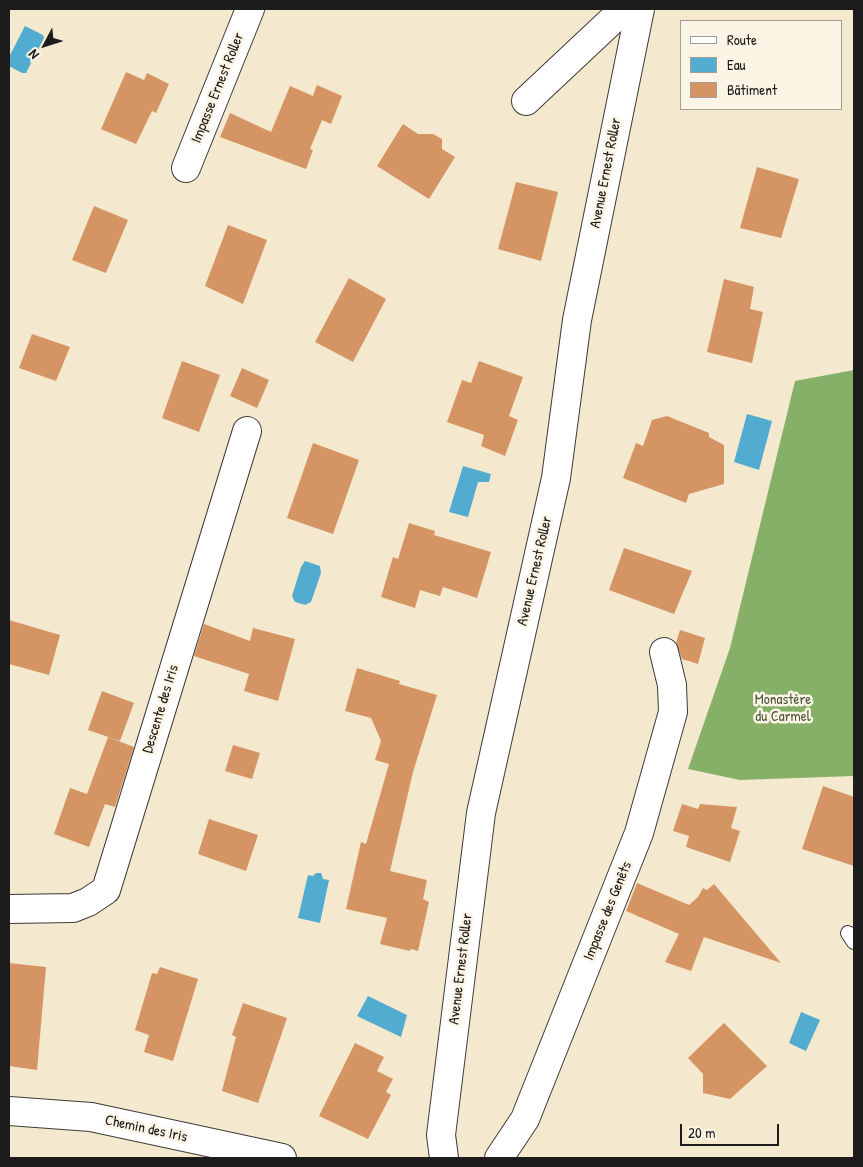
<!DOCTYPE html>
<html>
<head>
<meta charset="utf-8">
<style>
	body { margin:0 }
	#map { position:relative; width:863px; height:1167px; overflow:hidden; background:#f4e9cf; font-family:"Patrick Hand",sans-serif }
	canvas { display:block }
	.frame { position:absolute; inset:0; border:10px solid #1c1c1c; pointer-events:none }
	.legend { position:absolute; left:680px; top:20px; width:162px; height:90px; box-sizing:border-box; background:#fcf5e5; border:1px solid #a29e95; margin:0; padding:6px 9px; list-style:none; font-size:15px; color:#1c1c1c }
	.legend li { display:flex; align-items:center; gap:10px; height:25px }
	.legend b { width:25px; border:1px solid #a29e95 }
	.north { position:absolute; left:20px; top:20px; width:50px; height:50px; -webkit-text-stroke:4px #fcf5e5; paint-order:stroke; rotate:230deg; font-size:14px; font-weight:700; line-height:20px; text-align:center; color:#1c1c1c }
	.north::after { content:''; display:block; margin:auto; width:18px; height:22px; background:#1c1c1c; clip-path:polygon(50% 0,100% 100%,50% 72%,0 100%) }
	.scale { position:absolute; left:680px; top:1124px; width:99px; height:22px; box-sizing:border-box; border:2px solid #1c1c1c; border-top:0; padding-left:6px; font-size:15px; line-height:18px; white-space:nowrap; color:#1c1c1c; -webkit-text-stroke:4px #fcf5e5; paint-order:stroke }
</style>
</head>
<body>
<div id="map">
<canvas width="863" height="1167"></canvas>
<div class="frame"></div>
<ul class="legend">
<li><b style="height:6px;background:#fff"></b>Route</li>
<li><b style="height:14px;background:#51accf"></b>Eau</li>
<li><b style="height:14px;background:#d59463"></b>Bâtiment</li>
</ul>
<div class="north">N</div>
<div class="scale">20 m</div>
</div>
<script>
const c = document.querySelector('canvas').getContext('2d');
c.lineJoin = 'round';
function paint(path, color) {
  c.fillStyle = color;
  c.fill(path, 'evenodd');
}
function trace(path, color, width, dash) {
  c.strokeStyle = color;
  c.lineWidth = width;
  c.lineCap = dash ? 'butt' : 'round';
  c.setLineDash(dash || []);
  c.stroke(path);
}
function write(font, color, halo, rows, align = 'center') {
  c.font = font + ' "Patrick Hand",sans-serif';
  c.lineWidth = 5;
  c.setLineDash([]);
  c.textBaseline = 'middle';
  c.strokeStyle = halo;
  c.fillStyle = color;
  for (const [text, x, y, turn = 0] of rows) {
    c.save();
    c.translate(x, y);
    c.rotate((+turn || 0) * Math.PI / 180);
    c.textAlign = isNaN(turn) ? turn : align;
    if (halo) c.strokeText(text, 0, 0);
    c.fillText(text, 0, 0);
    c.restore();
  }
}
const forest = new Path2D(`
	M 854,370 L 854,776 L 740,780 L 688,769 L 730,648 L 795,381 Z`);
const water = new Path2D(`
	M 25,26 L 43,35 L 44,38 L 26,73 L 22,73 L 9,66 L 9,57 Z
	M 747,414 L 772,421 L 759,470 L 734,462 Z
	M 463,466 L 491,474 L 489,482 L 478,482 L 468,517 L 449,512 Z
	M 305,561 L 320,566 L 321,573 L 311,602 L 305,605 L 295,602 L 292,596 L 301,567 Z
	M 316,873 L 321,873 L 323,879 L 329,880 L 320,923 L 298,918 L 308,875 L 313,876 Z
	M 368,996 L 407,1015 L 401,1037 L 357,1016 Z
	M 801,1012 L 820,1020 L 806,1051 L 789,1043 Z`);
const building = new Path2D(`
	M 126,72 L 144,80 L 147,73 L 169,84 L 156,113 L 152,111 L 136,144 L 101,129 Z
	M 317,85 L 342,96 L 331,124 L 322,120 L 310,149 L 313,150 L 306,169 L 220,137 L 230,113 L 271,132 L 290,86 L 313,96 Z
	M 403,124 L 418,134 L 433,134 L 442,139 L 442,149 L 455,157 L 429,199 L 377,166 Z
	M 757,167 L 799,179 L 781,238 L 740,228 Z
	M 516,182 L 558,192 L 541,261 L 498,249 Z
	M 94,206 L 128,220 L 106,273 L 72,260 Z
	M 228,225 L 267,240 L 243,304 L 205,286 Z
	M 349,278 L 386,299 L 353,362 L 315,342 Z
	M 724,279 L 754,287 L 750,309 L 763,312 L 752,363 L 707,352 Z
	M 32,334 L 70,347 L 56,381 L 19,368 Z
	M 182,361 L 220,375 L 199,432 L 162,418 Z
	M 479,361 L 523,377 L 509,416 L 518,420 L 505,456 L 481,446 L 484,435 L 447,422 L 462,380 L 471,383 Z
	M 242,368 L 269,380 L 257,408 L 230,396 Z
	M 667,416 L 709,433 L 709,437 L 724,445 L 724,484 L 689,494 L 686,503 L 623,478 L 636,443 L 643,446 L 652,420 Z
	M 313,443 L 359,460 L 333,534 L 287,518 Z
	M 409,523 L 435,531 L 434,535 L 491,552 L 477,598 L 443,587 L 440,596 L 420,590 L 415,608 L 381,597 L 393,557 L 398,559 Z
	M 624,548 L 692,571 L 674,614 L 609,590 Z
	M 9,620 L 60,635 L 49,675 L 9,664 Z
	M 204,624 L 250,641 L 253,628 L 295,639 L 278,701 L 244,691 L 249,674 L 194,656 Z
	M 680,630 L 705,638 L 698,664 L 682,659 L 676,643 Z
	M 357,668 L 400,681 L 399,684 L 437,695 L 413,772 L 390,871 L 427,880 L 423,899 L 429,902 L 418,951 L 411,949 L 410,951 L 380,944 L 387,918 L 346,909 L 361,842 L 366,844 L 389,764 L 375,760 L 381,741 L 371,718 L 345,711 Z
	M 102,691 L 134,703 L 120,741 L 88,730 Z
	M 108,737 L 134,747 L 115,807 L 105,804 L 89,847 L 54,834 L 70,788 L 87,794 Z
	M 233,745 L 260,753 L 252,779 L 225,771 Z
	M 823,786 L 854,797 L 854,866 L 802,849 Z
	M 682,804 L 698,809 L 700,804 L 737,807 L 731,828 L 740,831 L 730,862 L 686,847 L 689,836 L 673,831 Z
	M 209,819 L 258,835 L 246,871 L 198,854 Z
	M 637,883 L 689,905 L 698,897 L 703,888 L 707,890 L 714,884 L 781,963 L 704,937 L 691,971 L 665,962 L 679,934 L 626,911 Z
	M 9,963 L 46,967 L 37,1070 L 9,1066 Z
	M 160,967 L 198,979 L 173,1061 L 144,1052 L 149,1035 L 135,1030 L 152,973 L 157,974 Z
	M 243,1003 L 287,1018 L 258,1103 L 222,1091 L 236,1037 L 232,1035 Z
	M 724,1023 L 767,1066 L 730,1099 L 703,1093 L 703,1074 L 688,1058 Z
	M 355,1043 L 384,1057 L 377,1071 L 393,1079 L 386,1092 L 391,1095 L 368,1139 L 319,1116 Z`);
const service = new Path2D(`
	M 848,933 L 854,942`);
const minor = new Path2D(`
	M 526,101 L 624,9
	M 186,168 L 250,9
	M 9,909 L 73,908 L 88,902 L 106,890 L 247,431
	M 9,1111 L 91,1117 L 282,1158
	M 444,1158 L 441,1135 L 481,813 L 556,478 L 577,320 L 640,9
	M 499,1158 L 525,1119 L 639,833 L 673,712 L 672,685 L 664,652`);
const streetNames = [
	["Impasse Ernest Roller",218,88,-68],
	["Avenue Ernest Roller",606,173,-79],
	["Avenue Ernest Roller",535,571,-77],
	["Descente des Iris",161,709,-73],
	["Impasse des Genêts",608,911,-68],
	["Avenue Ernest Roller",461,969,-83],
	["Chemin des Iris",146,1129,12]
];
const parkNames = [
	["Monastère",783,700],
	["du Carmel",783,717]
];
paint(forest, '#86b068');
paint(water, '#51accf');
paint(building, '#d59463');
trace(service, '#3c3b37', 16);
trace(minor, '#3c3b37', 30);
trace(service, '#fff', 14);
trace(minor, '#fff', 28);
write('15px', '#1c1c1c', '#fcf5e5', streetNames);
write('15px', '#4d5a3c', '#fcf5e5', parkNames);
</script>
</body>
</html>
